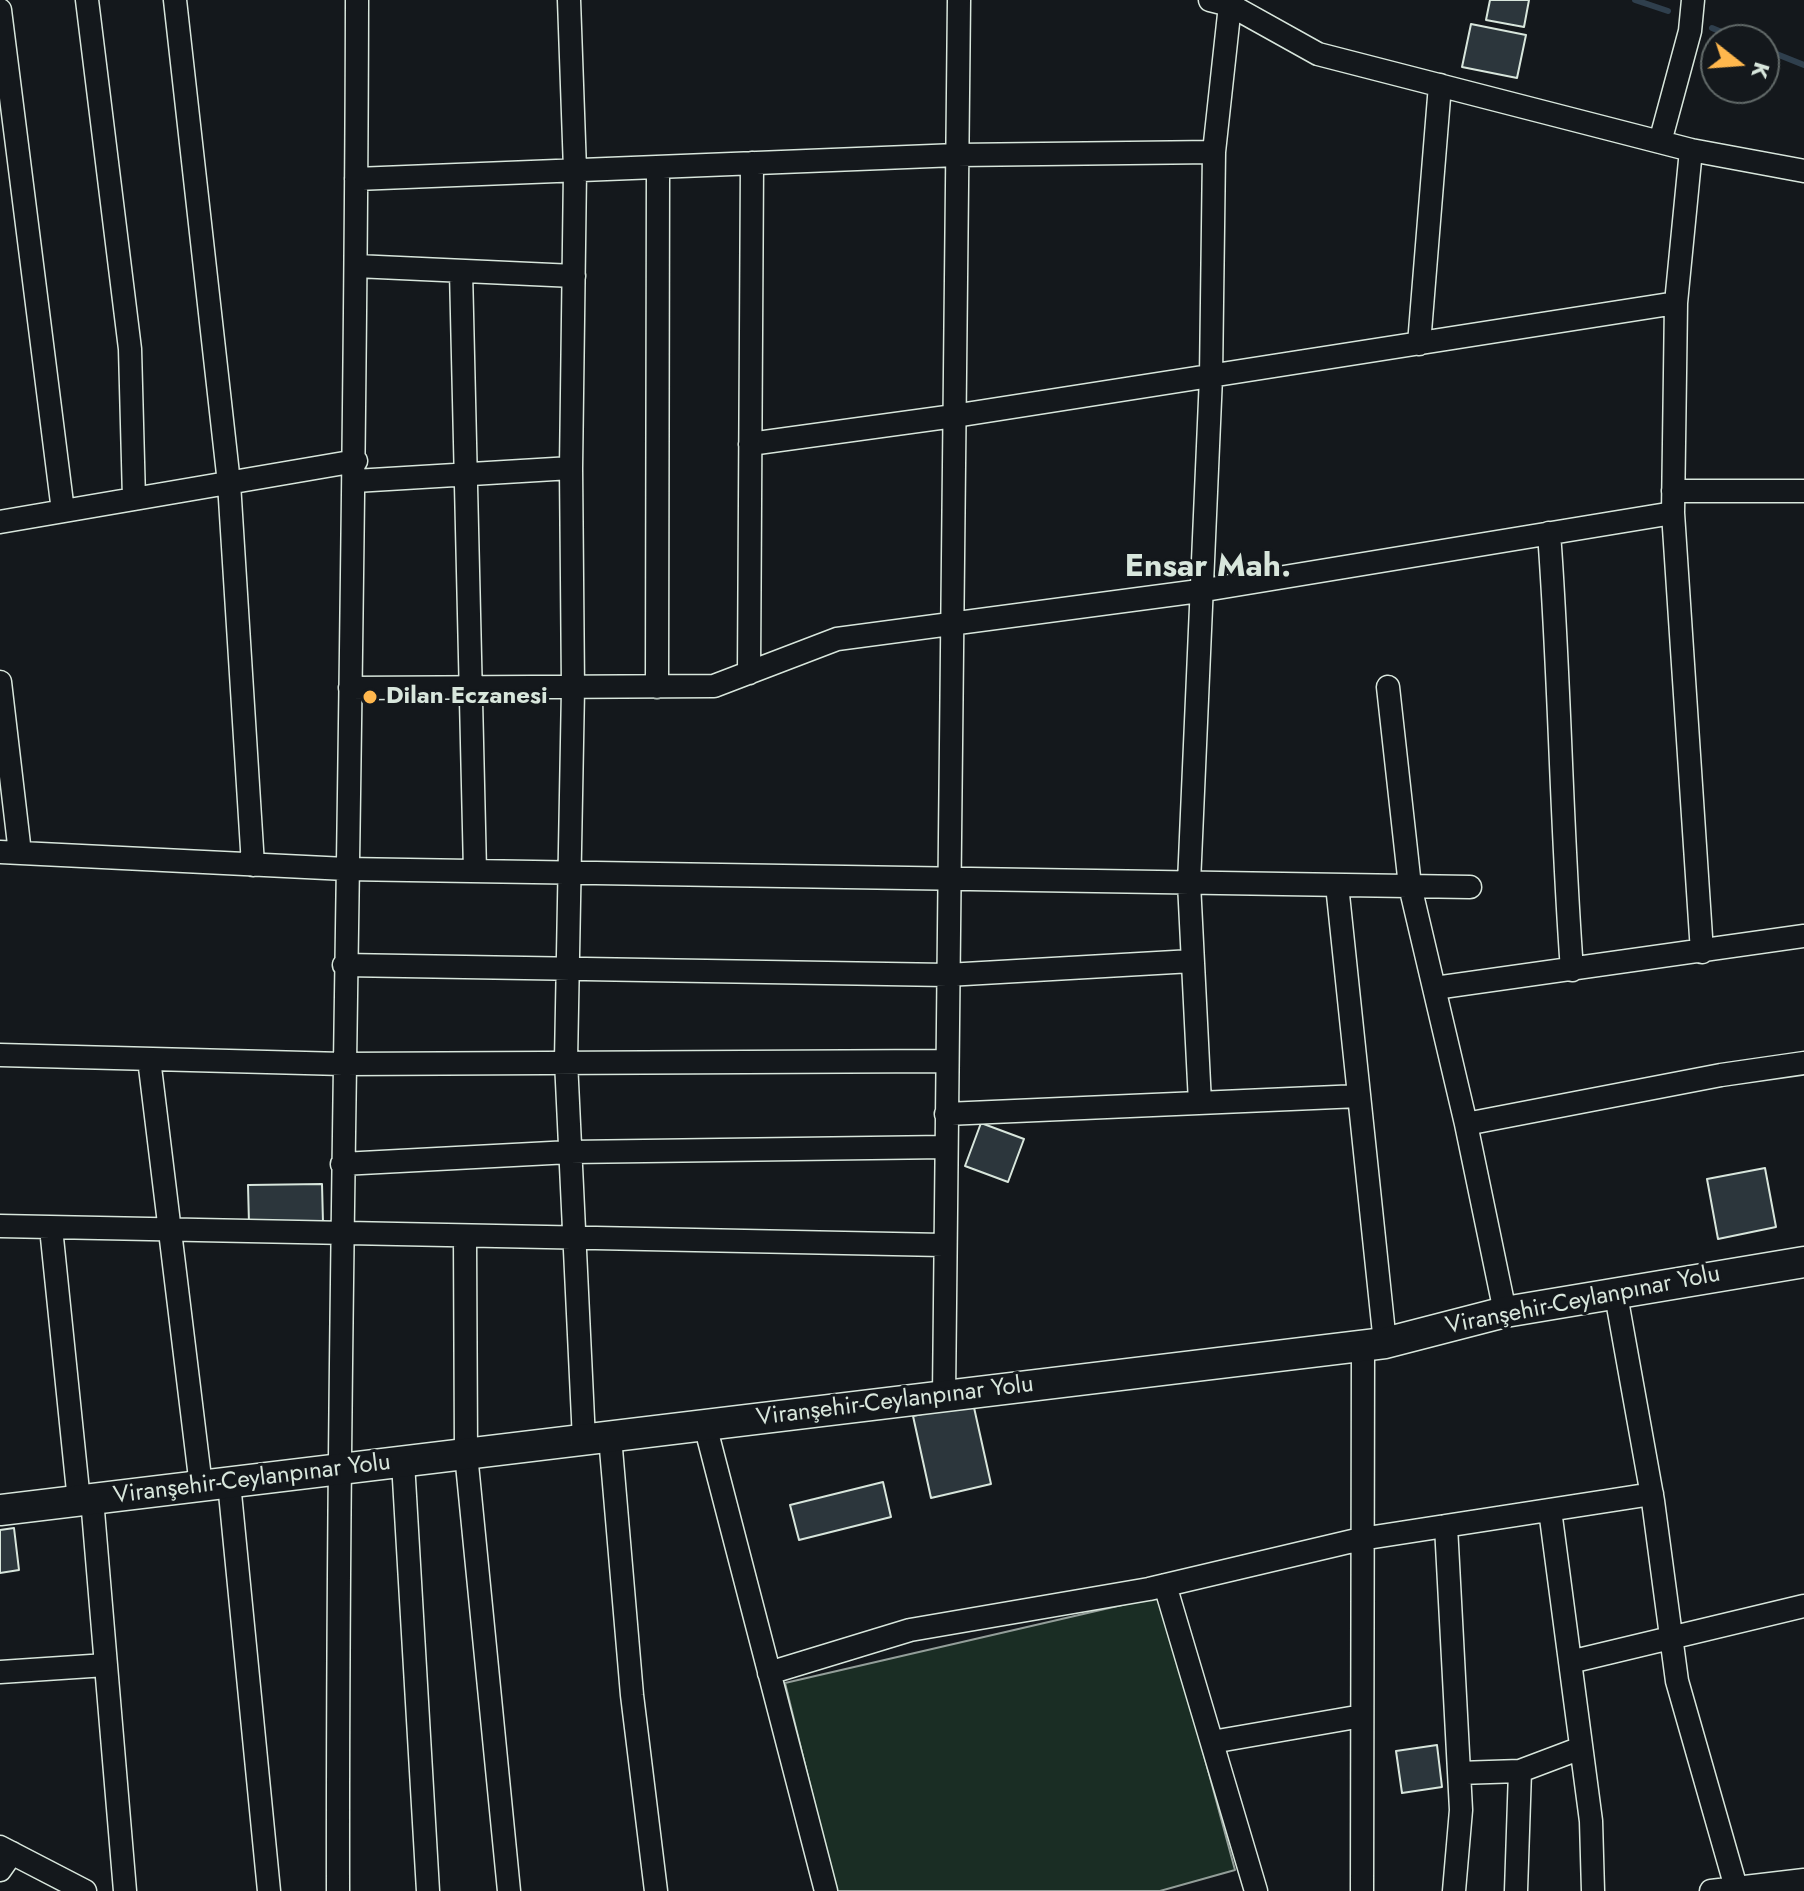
<!DOCTYPE html>
<html>
<head>
<meta charset="utf-8">
<style>
	body { margin:0 }
	#map { position:relative; width:1804px; height:1891px; overflow:hidden; background:#14181c; font-family:Jost,sans-serif }
	canvas { display:block }
	.north { position:absolute; left:1700px; top:24px; width:80px; height:80px; box-sizing:border-box; background:#14181c; border:2px solid #626a69; border-radius:50%; rotate:107deg; font-size:22px; font-weight:700; line-height:32px; text-align:center; color:#d8e6dc }
	.north::after { content:''; display:block; margin:auto; width:28px; height:36px; background:#ffb74d; clip-path:polygon(50% 0,100% 100%,50% 72%,0 100%) }
</style>
</head>
<body>
<div id="map">
<canvas width="1804" height="1891"></canvas>
<div class="north">K</div>
</div>
<script>
const c = document.querySelector('canvas').getContext('2d');
c.lineJoin = 'round';
function paint(path, color) {
  c.fillStyle = color;
  c.fill(path, 'evenodd');
}
function trace(path, color, width, dash) {
  c.strokeStyle = color;
  c.lineWidth = width;
  c.lineCap = dash ? 'butt' : 'round';
  c.setLineDash(dash || []);
  c.stroke(path);
}
function write(font, color, halo, rows, align = 'center') {
  c.font = font + ' Jost,sans-serif';
  c.lineWidth = 6;
  c.setLineDash([]);
  c.textBaseline = 'middle';
  c.strokeStyle = halo;
  c.fillStyle = color;
  for (const [text, x, y, turn = 0] of rows) {
    c.save();
    c.translate(x, y);
    c.rotate((+turn || 0) * Math.PI / 180);
    c.textAlign = isNaN(turn) ? turn : align;
    if (halo) c.strokeText(text, 0, 0);
    c.fillText(text, 0, 0);
    c.restore();
  }
}
const green = new Path2D(`
	M 1161,1596 L 1235,1870 L 1160,1891 L 836,1891 L 785,1683 Z`);
const stream = new Path2D(`
	M 1635,0 L 1668,11
	M 1712,28 L 1741,40
	M 1764,49 L 1804,65`);
const building = new Path2D(`
	M 1490,0 L 1529,0 L 1524,27 L 1486,20 Z
	M 1471,24 L 1526,35 L 1517,78 L 1462,67 Z
	M 981,1123 L 1024,1139 L 1008,1182 L 965,1166 Z
	M 1765,1168 L 1776,1227 L 1718,1239 L 1707,1179 Z
	M 322,1184 L 323,1223 L 249,1224 L 248,1185 Z
	M 973,1403 L 991,1484 L 931,1498 L 913,1416 Z
	M 883,1482 L 891,1517 L 799,1540 L 790,1505 Z
	M 14,1528 L 19,1570 L 0,1573 L 0,1530 Z
	M 1437,1745 L 1442,1787 L 1402,1793 L 1396,1751 Z`);
const minor = new Path2D(`
	M 87,0 L 130,349 L 134,499
	M 175,0 L 229,483 L 253,865
	M 569,0 L 575,170 L 571,468 L 573,689 L 566,1061 L 584,1440
	M 1210,0 L 1230,5 L 1318,54 L 1691,150 L 1804,171
	M 0,10 L 63,511
	M 1660,142 L 1690,31 L 1693,0
	M 1691,150 L 1676,303 L 1673,513 L 1702,952
	M 356,179 L 957,155 L 1214,152
	M 356,266 L 574,276
	M 461,271 L 475,871
	M 1419,344 L 1440,85
	M 750,444 L 954,416 L 1676,303
	M 355,481 L 571,468
	M 1673,491 L 1804,491
	M 0,522 L 356,461
	M 1549,533 C 1560,679 1561,824 1572,970
	M 749,673 L 752,163
	M 0,682 L 20,853
	M 657,687 L 658,167
	M 1388,687 L 1410,886 L 1466,1124 L 1505,1312
	M 350,688 L 714,686 L 837,639 L 1199,591 L 1673,513
	M 0,852 L 346,869 L 1470,887
	M 1337,885 L 1385,1343
	M 344,965 L 947,975 L 1192,961
	M 1435,988 L 1804,936
	M 0,1055 L 343,1064 L 946,1061
	M 149,1059 L 201,1486
	M 1200,1103 L 1189,883 L 1211,377 L 1214,152 L 1230,5
	M 946,1114 L 1359,1096
	M 1466,1124 L 1721,1075 L 1804,1063
	M 342,1164 L 570,1152 L 945,1147
	M 0,1226 L 943,1245
	M 51,1228 L 79,1501
	M 465,1237 L 466,1454 L 509,1891
	M 1616,1295 L 1653,1501 L 1677,1681 L 1737,1891
	M 944,1396 L 959,0
	M 705,1425 L 826,1891
	M 610,1437 L 632,1695 L 656,1891
	M 403,1462 L 428,1891
	M 229,1483 L 269,1891
	M 92,1499 L 125,1891
	M 1550,1510 L 1591,1821 L 1593,1891
	M 1446,1526 L 1461,1810 L 1454,1891
	M 1165,1585 L 1256,1891
	M 1570,1662 L 1804,1606
	M 0,1672 L 106,1665
	M 769,1673 L 910,1630 L 1149,1589 L 1361,1539 L 1652,1494
	M 1212,1742 L 1362,1716
	M 1459,1773 L 1520,1771 L 1581,1748
	M 0,1847 L 85,1891
	M 0,1870 L 12,1853
	M 338,1891 C 337,1261 356,630 357,0
	M 1362,1891 L 1363,1345
	M 1516,1891 L 1520,1771
	M 1711,1891 L 1804,1880`);
const major = new Path2D(`
	M 0,1510 L 1385,1343 L 1505,1312 L 1804,1262`);
const markers = [
	[370,697,8,"#ffb74d"]
];
const poiNames = [
	["Dilan Eczanesi",386,697]
];
const streetNames = [
	["Viranşehir-Ceylanpınar Yolu",1583,1301,-11],
	["Viranşehir-Ceylanpınar Yolu",895,1402,-7],
	["Viranşehir-Ceylanpınar Yolu",252,1480,-7]
];
const districtNames = [
	["Ensar Mah.",1208,568]
];
paint(green, '#1a2d24');
trace(green, '#939e99', 2);
trace(stream, '#2f3f4d', 6);
paint(building, '#2c363c');
trace(building, '#d8e6dc', 2);
trace(minor, '#d8e6dc', 25);
trace(major, '#d8e6dc', 33);
trace(minor, '#14181c', 22);
trace(major, '#14181c', 30);
for (const [x, y, r, color] of markers) {
  const dot = new Path2D();
  dot.arc(x, y, r, 0, 2 * Math.PI);
  c.fillStyle = color;
  c.fill(dot);
  trace(dot, '#14181c', 3);
}
write('bold 24px', '#d8e6dc', '#14181c', poiNames, 'left');
write('24px', '#d8e6dc', '#14181c', streetNames);
write('bold 32px', '#d8e6dc', '#14181c', districtNames);
</script>
</body>
</html>
